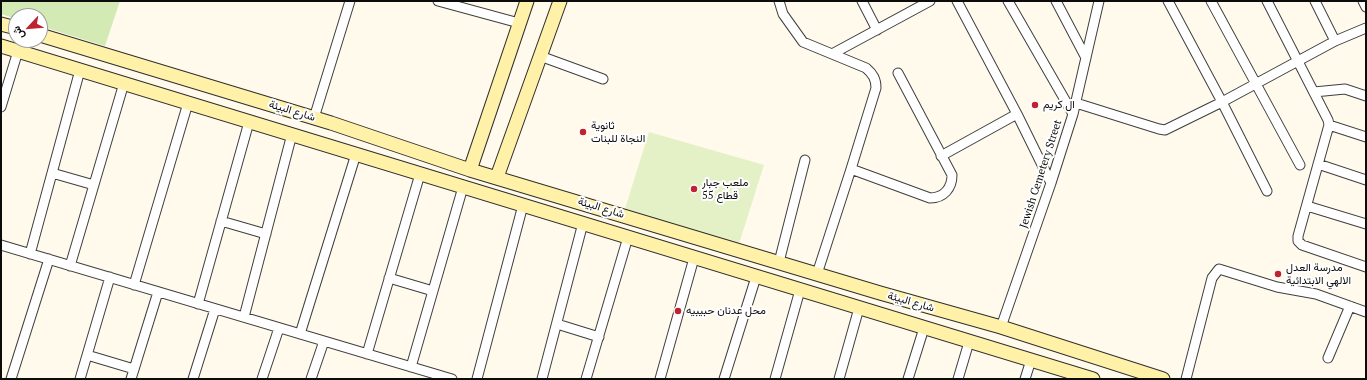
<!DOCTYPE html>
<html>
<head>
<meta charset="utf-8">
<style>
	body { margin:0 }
	#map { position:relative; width:1367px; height:380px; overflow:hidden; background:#fffaec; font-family:"PT Serif",Vazirmatn,serif }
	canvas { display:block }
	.frame { position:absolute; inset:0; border:2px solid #0c0c0c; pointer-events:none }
	.north { position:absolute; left:8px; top:8px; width:40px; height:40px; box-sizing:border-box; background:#fff; border:1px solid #9e9e9e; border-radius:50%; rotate:244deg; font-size:11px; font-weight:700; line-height:16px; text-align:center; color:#0c0c0c }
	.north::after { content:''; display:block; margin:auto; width:14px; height:18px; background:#bf2231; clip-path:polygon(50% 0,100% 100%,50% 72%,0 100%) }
</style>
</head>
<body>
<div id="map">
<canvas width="1367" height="380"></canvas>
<div class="frame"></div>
<div class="north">ش</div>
</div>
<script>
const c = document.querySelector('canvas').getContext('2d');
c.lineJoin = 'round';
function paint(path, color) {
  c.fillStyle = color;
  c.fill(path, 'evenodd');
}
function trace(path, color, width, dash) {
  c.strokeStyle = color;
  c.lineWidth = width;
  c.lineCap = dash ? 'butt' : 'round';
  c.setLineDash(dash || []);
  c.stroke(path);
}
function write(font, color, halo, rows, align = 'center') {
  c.font = font + ' "PT Serif",Vazirmatn,serif';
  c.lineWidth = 4;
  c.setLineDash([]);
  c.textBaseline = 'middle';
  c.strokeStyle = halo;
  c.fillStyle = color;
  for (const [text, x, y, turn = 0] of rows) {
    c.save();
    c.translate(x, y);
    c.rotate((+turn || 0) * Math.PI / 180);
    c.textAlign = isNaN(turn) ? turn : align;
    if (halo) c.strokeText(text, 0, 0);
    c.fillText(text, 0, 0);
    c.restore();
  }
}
const green = new Path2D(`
	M 1,1 L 120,1 L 105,46 L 40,26 L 40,16 L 16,16 L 16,19 L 1,14 Z`);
const pitch = new Path2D(`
	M 649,132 L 764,165 L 737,250 L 623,215 Z`);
const street = new Path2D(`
	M 438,1 L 519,23
	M 779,1 L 783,14 L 803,42 L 866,68 C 873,74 876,79 876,88 L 851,169 L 817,274
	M 862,1 L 877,30
	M 957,1 L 1017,114 L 1051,183
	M 1008,1 L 1073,114
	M 1056,1 L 1086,58
	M 1168,1 L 1222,102 L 1267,191
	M 1211,1 L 1300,165
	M 1267,1 L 1328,120 L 1329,125 L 1298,236 L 1298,241 L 1302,245 L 1366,267
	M 1315,1 L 1335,41
	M 1363,1 L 1366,7
	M 832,54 L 930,1
	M 540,56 L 603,79
	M 1314,92 L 1345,89 L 1366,96
	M 1076,103 L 1159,129 L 1165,130 L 1222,102 L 1335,41 L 1366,28
	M 1,107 L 18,51
	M 314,118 L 350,1
	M 1329,125 L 1366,137
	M 941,156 L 1017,114
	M 1318,164 L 1366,180
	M 851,169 L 930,198 C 944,198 952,188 952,175 L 898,73
	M 52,173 L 94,185
	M 1307,206 L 1366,224
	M 221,221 L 266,234
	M 1,245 L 452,379
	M 30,254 L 80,70
	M 779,262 L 805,160
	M 70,266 L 124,83
	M 389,278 L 433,291
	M 134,285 L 188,103
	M 198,304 L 249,122
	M 244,317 L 292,134
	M 557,324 L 599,337
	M 1001,327 L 1051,183 L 1073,114 L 1099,1
	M 300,334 L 356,154
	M 367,354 L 420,174
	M 87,355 L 134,369
	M 1328,358 L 1350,306
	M 411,367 L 463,187
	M 11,379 L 49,259
	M 80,379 L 110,277
	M 131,379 L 158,292
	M 193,379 L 215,309
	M 262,379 L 279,328
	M 311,379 L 324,341
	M 477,379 L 523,205
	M 542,379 L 583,223
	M 586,379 L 628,237
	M 660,379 L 694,258
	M 724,379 L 756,277
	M 775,379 L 800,290
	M 839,379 L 859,308
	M 908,379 L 924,328
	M 958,379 L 969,342
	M 1025,379 L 1031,360
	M 1186,379 L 1212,278 L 1219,269 L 1277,287 L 1316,294 L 1366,312`);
const secondary = new Path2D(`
	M 1,24 L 16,28
	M 40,35 L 331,123 L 470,170 L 880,293 L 1001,327 L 1163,379
	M 1,46 L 1093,379
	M 470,170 L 527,1
	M 497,177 L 560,1`);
const markers = [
	[1035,105,4,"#bf2231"],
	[583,132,4,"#bf2231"],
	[694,189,4,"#bf2231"],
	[1278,274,4,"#bf2231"],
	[678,311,4,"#bf2231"]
];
const poiNames = [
	["ال كريم",1043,105],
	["ثانوية",591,126],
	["النجاة للبنات",591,139],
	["ملعب جبار",702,183],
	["قطاع 55",702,196],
	["مدرسة العدل",1286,268],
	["الالهي الابتدائية",1286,281],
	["محل عدنان حبيبيه",686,311]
];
const streetNames = [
	["شارع البيئة",292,111,17],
	["Jewish Cemetery Street",1041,174,-72],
	["شارع البيئة",601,208,17],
	["شارع البيئة",911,302,16]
];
paint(green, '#d3eab5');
paint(pitch, '#e4f1c7');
trace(street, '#3f3f3f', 11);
trace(secondary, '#2e2e2e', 15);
trace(street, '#fff', 9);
trace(secondary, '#fff1a7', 13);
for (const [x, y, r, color] of markers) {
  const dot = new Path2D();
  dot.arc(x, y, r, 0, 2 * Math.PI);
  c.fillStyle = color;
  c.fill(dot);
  trace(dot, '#fff', 1.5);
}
write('11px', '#0c0c0c', '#fff', poiNames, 'left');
write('11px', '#0c0c0c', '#fff', streetNames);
</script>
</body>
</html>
